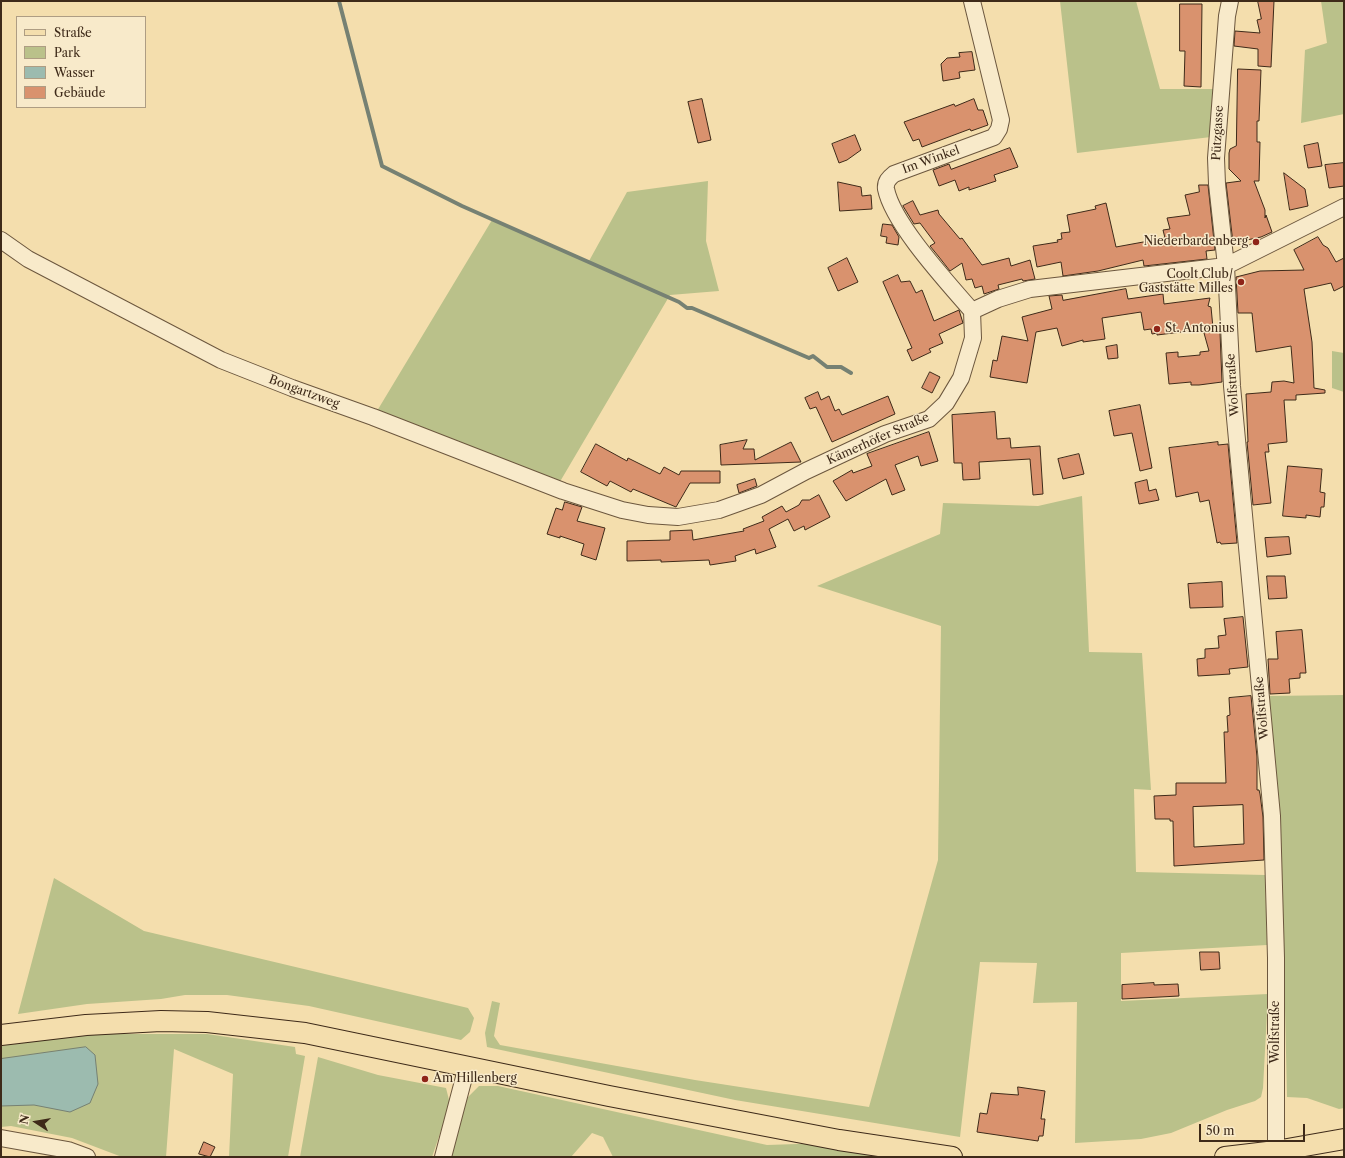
<!DOCTYPE html>
<html>
<head>
<meta charset="utf-8">
<style>
	body { margin:0 }
	#map { position:relative; width:1345px; height:1158px; overflow:hidden; background:#f4dead; font-family:"Libre Caslon Text",serif }
	canvas { display:block }
	.frame { position:absolute; inset:0; border:2px solid #3e2a19; pointer-events:none }
	.legend { position:absolute; left:16px; top:16px; width:130px; height:92px; box-sizing:border-box; background:#f8eaca; border:1px solid #ae9d83; margin:0; padding:5px 7px; list-style:none; font-size:12px; color:#3e2a19 }
	.legend li { display:flex; align-items:center; gap:8px; height:20px }
	.legend b { width:20px; border:1px solid #ae9d83 }
	.north { position:absolute; left:16px; top:1102px; width:40px; height:40px; -webkit-text-stroke:3px #f8eaca; paint-order:stroke; rotate:282deg; font-size:11px; font-weight:700; line-height:16px; text-align:center; color:#3e2a19 }
	.north::after { content:''; display:block; margin:auto; width:14px; height:18px; background:#3e2a19; clip-path:polygon(50% 0,100% 100%,50% 72%,0 100%) }
	.scale { position:absolute; left:1199px; top:1124px; width:106px; height:18px; box-sizing:border-box; border:2px solid #3e2a19; border-top:0; padding-left:5px; font-size:12px; line-height:14px; white-space:nowrap; color:#3e2a19; -webkit-text-stroke:3px #f8eaca; paint-order:stroke }
</style>
</head>
<body>
<div id="map">
<canvas width="1345" height="1158"></canvas>
<div class="frame"></div>
<ul class="legend">
<li><b style="height:5px;background:#f4dead"></b>Straße</li>
<li><b style="height:11px;background:#bac18a"></b>Park</li>
<li><b style="height:11px;background:#9cbbaf"></b>Wasser</li>
<li><b style="height:11px;background:#d9926e"></b>Gebäude</li>
</ul>
<div class="north">N</div>
<div class="scale">50 m</div>
</div>
<script>
const c = document.querySelector('canvas').getContext('2d');
c.lineJoin = 'round';
function paint(path, color) {
  c.fillStyle = color;
  c.fill(path, 'evenodd');
}
function trace(path, color, width, dash) {
  c.strokeStyle = color;
  c.lineWidth = width;
  c.lineCap = dash ? 'butt' : 'round';
  c.setLineDash(dash || []);
  c.stroke(path);
}
function write(font, color, halo, rows, align = 'center') {
  c.font = font + ' "Libre Caslon Text",serif';
  c.lineWidth = 3;
  c.setLineDash([]);
  c.textBaseline = 'middle';
  c.strokeStyle = halo;
  c.fillStyle = color;
  for (const [text, x, y, turn = 0] of rows) {
    c.save();
    c.translate(x, y);
    c.rotate((+turn || 0) * Math.PI / 180);
    c.textAlign = isNaN(turn) ? turn : align;
    if (halo) c.strokeText(text, 0, 0);
    c.fillText(text, 0, 0);
    c.restore();
  }
}
const green = new Path2D(`
	M 1060,1 L 1136,1 L 1160,89 L 1216,89 L 1211,137 L 1077,153 Z
	M 1321,1 L 1344,1 L 1344,114 L 1301,123 L 1305,50 L 1327,43 Z
	M 708,181 L 706,241 L 719,291 L 670,295 L 558,485 L 377,411 L 492,220 L 589,261 L 627,192 Z
	M 1332,351 L 1344,353 L 1344,392 L 1332,388 Z
	M 1082,496 L 1089,652 L 1142,653 L 1151,790 L 1134,789 L 1136,872 L 1265,875 L 1267,945 L 1121,953 L 1121,1001 L 1268,994 L 1263,1088 L 1261,1097 L 1255,1101 L 1227,1110 L 1171,1133 L 1141,1139 L 1075,1143 L 1077,1002 L 1033,1003 L 1037,963 L 980,962 L 960,1137 L 735,1100 L 487,1047 L 485,1033 L 492,1001 L 500,1003 L 494,1036 L 500,1045 L 695,1080 L 869,1107 L 938,860 L 941,626 L 817,586 L 940,534 L 943,503 L 1038,506 Z
	M 1344,695 L 1344,1108 L 1339,1109 L 1307,1098 L 1287,1097 L 1282,874 L 1269,696 Z
	M 54,878 L 144,931 L 468,1008 L 474,1018 L 470,1032 L 461,1040 L 309,1006 L 227,995 L 185,995 L 161,999 L 87,1004 L 18,1014 Z
	M 87,1034 L 207,1034 L 295,1047 L 296,1054 L 305,1056 L 288,1157 L 229,1157 L 233,1074 L 174,1049 L 166,1157 L 122,1157 L 72,1138 L 11,1126 L 1,1127 L 1,1046 Z
	M 318,1057 L 378,1075 L 446,1088 L 450,1104 L 432,1157 L 300,1157 Z
	M 479,1086 L 498,1086 L 767,1145 L 827,1143 L 916,1150 L 965,1157 L 613,1157 L 603,1137 L 592,1133 L 571,1157 L 451,1157 L 465,1100 Z`);
const water = new Path2D(`
	M 86,1047 L 95,1055 L 98,1084 L 90,1103 L 70,1112 L 34,1105 L 1,1106 L 1,1059 Z`);
const stream = new Path2D(`
	M 339,1 L 382,166 L 462,206 L 679,302 L 687,308 L 692,308 L 809,358 L 813,356 L 827,367 L 841,367 L 851,373`);
const building = new Path2D(`
	M 1258,1 L 1274,1 L 1271,67 L 1258,66 L 1258,49 L 1234,46 L 1235,31 L 1260,33 L 1257,20 L 1261,19 Z
	M 1180,4 L 1202,4 L 1201,87 L 1184,86 L 1185,51 L 1180,51 Z
	M 972,52 L 975,70 L 959,72 L 960,78 L 943,81 L 941,64 L 947,58 L 960,57 L 959,53 Z
	M 1238,69 L 1261,70 L 1259,121 L 1257,121 L 1257,142 L 1260,142 L 1259,181 L 1254,181 L 1265,210 L 1265,218 L 1266,215 L 1272,232 L 1261,237 L 1233,243 L 1226,183 L 1241,181 L 1229,169 L 1229,153 L 1230,149 L 1236,146 Z
	M 702,99 L 711,140 L 698,143 L 688,102 Z
	M 974,99 L 978,110 L 983,110 L 988,125 L 971,131 L 970,129 L 922,147 L 919,139 L 913,141 L 904,122 L 954,104 L 955,106 Z
	M 855,135 L 861,150 L 847,160 L 839,163 L 832,144 Z
	M 1318,143 L 1322,166 L 1308,168 L 1304,146 Z
	M 1010,148 L 1018,167 L 994,175 L 996,181 L 969,190 L 969,187 L 959,191 L 955,180 L 939,186 L 933,170 L 949,164 L 951,169 Z
	M 1344,163 L 1344,186 L 1329,188 L 1325,165 Z
	M 1284,173 L 1305,189 L 1308,206 L 1290,210 Z
	M 838,182 L 861,187 L 862,196 L 871,195 L 872,209 L 840,211 Z
	M 1199,185 L 1208,185 L 1215,250 L 1206,251 L 1207,259 L 1144,266 L 1143,260 L 1098,271 L 1063,276 L 1061,262 L 1037,267 L 1033,246 L 1058,242 L 1057,240 L 1062,239 L 1061,233 L 1070,232 L 1067,215 L 1096,209 L 1095,206 L 1106,203 L 1116,247 L 1165,238 L 1163,230 L 1170,229 L 1167,218 L 1190,215 L 1185,195 L 1199,192 Z
	M 913,201 L 920,215 L 938,210 L 939,214 L 960,239 L 962,238 L 982,265 L 1009,258 L 1011,266 L 1030,260 L 1035,279 L 1023,281 L 1022,279 L 998,285 L 999,289 L 984,294 L 982,286 L 975,288 L 972,279 L 966,280 L 962,263 L 950,271 L 939,257 L 930,246 L 935,243 L 920,223 L 914,224 L 903,206 Z
	M 883,224 L 892,225 L 899,237 L 898,245 L 886,243 L 887,237 L 881,236 Z
	M 1318,237 L 1323,245 L 1328,248 L 1336,262 L 1344,258 L 1344,286 L 1334,291 L 1331,283 L 1304,289 L 1312,342 L 1314,388 L 1325,390 L 1325,393 L 1296,395 L 1296,400 L 1284,400 L 1287,442 L 1268,444 L 1269,452 L 1265,452 L 1271,503 L 1253,505 L 1247,442 L 1248,442 L 1246,394 L 1271,392 L 1272,382 L 1284,381 L 1294,383 L 1291,346 L 1256,352 L 1252,313 L 1238,313 L 1236,277 L 1260,271 L 1304,270 L 1294,250 Z
	M 847,258 L 858,282 L 838,291 L 828,268 Z
	M 898,275 L 901,282 L 910,281 L 916,293 L 922,290 L 934,321 L 959,310 L 963,323 L 939,334 L 943,343 L 929,349 L 931,352 L 912,361 L 907,350 L 912,348 L 883,282 Z
	M 1126,289 L 1128,299 L 1163,294 L 1164,304 L 1210,298 L 1208,306 L 1211,307 L 1213,328 L 1157,335 L 1157,333 L 1152,334 L 1151,329 L 1144,330 L 1141,312 L 1102,318 L 1105,339 L 1083,342 L 1083,340 L 1062,346 L 1057,328 L 1036,332 L 1027,383 L 990,377 L 993,360 L 997,361 L 1002,336 L 1028,341 L 1022,317 L 1052,309 L 1049,296 L 1062,295 L 1063,300 Z
	M 1220,332 L 1222,382 L 1199,385 L 1191,385 L 1191,382 L 1169,384 L 1166,353 L 1178,352 L 1178,357 L 1200,355 L 1200,352 L 1209,351 L 1204,333 Z
	M 1117,345 L 1118,358 L 1108,359 L 1106,347 Z
	M 930,372 L 940,377 L 932,393 L 922,388 Z
	M 818,392 L 821,400 L 829,396 L 835,411 L 839,409 L 842,415 L 888,396 L 895,414 L 832,442 L 816,407 L 810,409 L 805,398 Z
	M 1140,405 L 1152,468 L 1140,471 L 1132,433 L 1114,436 L 1109,411 Z
	M 995,412 L 997,439 L 1010,438 L 1011,448 L 1040,446 L 1043,494 L 1033,495 L 1030,459 L 979,462 L 980,479 L 963,480 L 962,463 L 954,463 L 952,415 Z
	M 929,432 L 938,461 L 921,466 L 918,456 L 895,465 L 905,490 L 892,495 L 886,479 L 846,501 L 833,481 L 852,470 L 853,473 L 872,466 L 867,454 Z
	M 747,440 L 743,449 L 754,449 L 755,460 L 791,442 L 801,462 L 721,465 L 720,445 Z
	M 1218,442 L 1218,445 L 1228,444 L 1237,543 L 1221,544 L 1220,542 L 1217,543 L 1209,500 L 1200,502 L 1198,492 L 1176,497 L 1169,448 Z
	M 596,444 L 627,461 L 628,458 L 660,474 L 664,467 L 679,475 L 681,471 L 720,471 L 720,483 L 690,483 L 676,507 L 633,489 L 631,492 L 610,481 L 607,486 L 581,472 Z
	M 1079,454 L 1084,474 L 1063,479 L 1058,459 Z
	M 1288,466 L 1322,469 L 1320,492 L 1325,493 L 1324,507 L 1321,507 L 1320,517 L 1306,515 L 1306,518 L 1283,516 Z
	M 755,479 L 757,486 L 739,493 L 737,485 Z
	M 1147,480 L 1149,491 L 1156,489 L 1159,500 L 1139,504 L 1135,483 Z
	M 819,495 L 830,517 L 805,530 L 804,526 L 794,531 L 788,519 L 769,529 L 776,547 L 756,554 L 755,549 L 735,556 L 736,561 L 710,565 L 709,560 L 661,562 L 661,560 L 627,561 L 627,541 L 670,540 L 670,531 L 692,530 L 693,540 L 744,531 L 743,529 L 764,521 L 762,517 L 782,506 L 786,512 L 799,505 L 802,500 L 809,500 Z
	M 565,502 L 582,507 L 577,521 L 605,528 L 596,560 L 581,555 L 584,544 L 560,536 L 560,538 L 547,534 L 556,508 L 562,510 Z
	M 1289,537 L 1291,554 L 1267,557 L 1265,538 Z
	M 1267,576 L 1285,576 L 1287,598 L 1269,599 Z
	M 1222,582 L 1223,607 L 1190,608 L 1188,584 Z
	M 1243,617 L 1248,667 L 1229,669 L 1230,674 L 1198,676 L 1197,659 L 1205,658 L 1205,649 L 1219,648 L 1218,636 L 1226,635 L 1224,619 Z
	M 1302,630 L 1306,673 L 1300,673 L 1300,678 L 1289,679 L 1290,693 L 1270,694 L 1268,659 L 1278,659 L 1276,632 Z
	M 1251,696 L 1257,757 L 1257,790 L 1259,790 L 1260,794 L 1263,817 L 1264,860 L 1174,866 L 1173,821 L 1170,821 L 1170,819 L 1155,819 L 1154,796 L 1176,795 L 1176,783 L 1226,783 L 1224,732 L 1228,732 L 1227,716 L 1230,715 L 1229,698 ZM 1243,805 L 1244,844 L 1194,847 L 1193,807 Z
	M 1200,952 L 1219,952 L 1220,969 L 1201,970 Z
	M 1154,983 L 1154,985 L 1178,984 L 1179,996 L 1122,999 L 1122,985 Z
	M 1018,1087 L 1045,1091 L 1041,1119 L 1045,1119 L 1043,1136 L 1039,1136 L 1038,1141 L 977,1132 L 980,1113 L 987,1114 L 991,1093 L 1018,1095 Z
	M 204,1142 L 215,1147 L 210,1157 L 199,1154 Z`);
const minor = new Path2D(`
	M 972,1 L 1001,120 L 999,129 L 994,137 L 894,174 C 889,178 885,182 886,189 C 893,224 948,283 972,311
	M 1230,1 L 1227,16 L 1216,158 L 1217,184 L 1226,266 L 1232,386 L 1272,816 L 1276,958 L 1276,1151
	M 1,240 L 28,259 L 221,360 L 292,388 L 373,417 L 563,491 L 622,510 L 648,515 L 678,517 L 719,510 L 761,495 L 806,471 L 885,434 L 929,419 L 946,403 L 961,378 L 973,338 L 972,311
	M 972,311 L 998,299 L 1030,289 L 1226,266 L 1344,207
	M 1,1138 L 68,1150 L 87,1157
	M 443,1157 L 467,1066`);
const major = new Path2D(`
	M 1,1035 L 86,1025 L 161,1021 L 207,1022 L 305,1033 L 609,1096 L 839,1140 L 952,1157
	M 1225,1157 L 1276,1151 L 1344,1139`);
const markers = [
	[1256,242,4,"#8f2418"],
	[1241,282,4,"#8f2418"],
	[1157,329,4,"#8f2418"],
	[425,1079,4,"#8f2418"]
];
const streetNames = [
	["Pützgasse",1218,133,-87],
	["Im Winkel",931,160,-20],
	["Wolfstraße",1233,385,-94],
	["Bongartzweg",304,392,20],
	["Kämerhöfer Straße",878,439,-24],
	["Wolfstraße",1262,708,-95],
	["Wolfstraße",1276,1032,-90]
];
const poiNames = [
	["Niederbardenberg",1248,242],
	["Coolt Club/",1233,275],
	["Gaststätte Milles",1233,289],
	["St. Antonius",1165,329,"left"],
	["Am Hillenberg",433,1079,"left"]
];
paint(green, '#bac18a');
paint(water, '#9cbbaf');
trace(water, '#768173', 1);
trace(stream, '#768173', 4);
paint(building, '#d9926e');
trace(building, '#3e2a19', 1);
trace(minor, '#6c573e', 18);
trace(major, '#3e2a19', 22);
trace(minor, '#f8eaca', 16);
trace(major, '#f4dead', 20);
for (const [x, y, r, color] of markers) {
  const dot = new Path2D();
  dot.arc(x, y, r, 0, 2 * Math.PI);
  c.fillStyle = color;
  c.fill(dot);
  trace(dot, '#f8eaca', 1.5);
}
write('12px', '#3e2a19', '#f8eaca', streetNames);
write('12px', '#3e2a19', '#f8eaca', poiNames, 'right');
</script>
</body>
</html>
